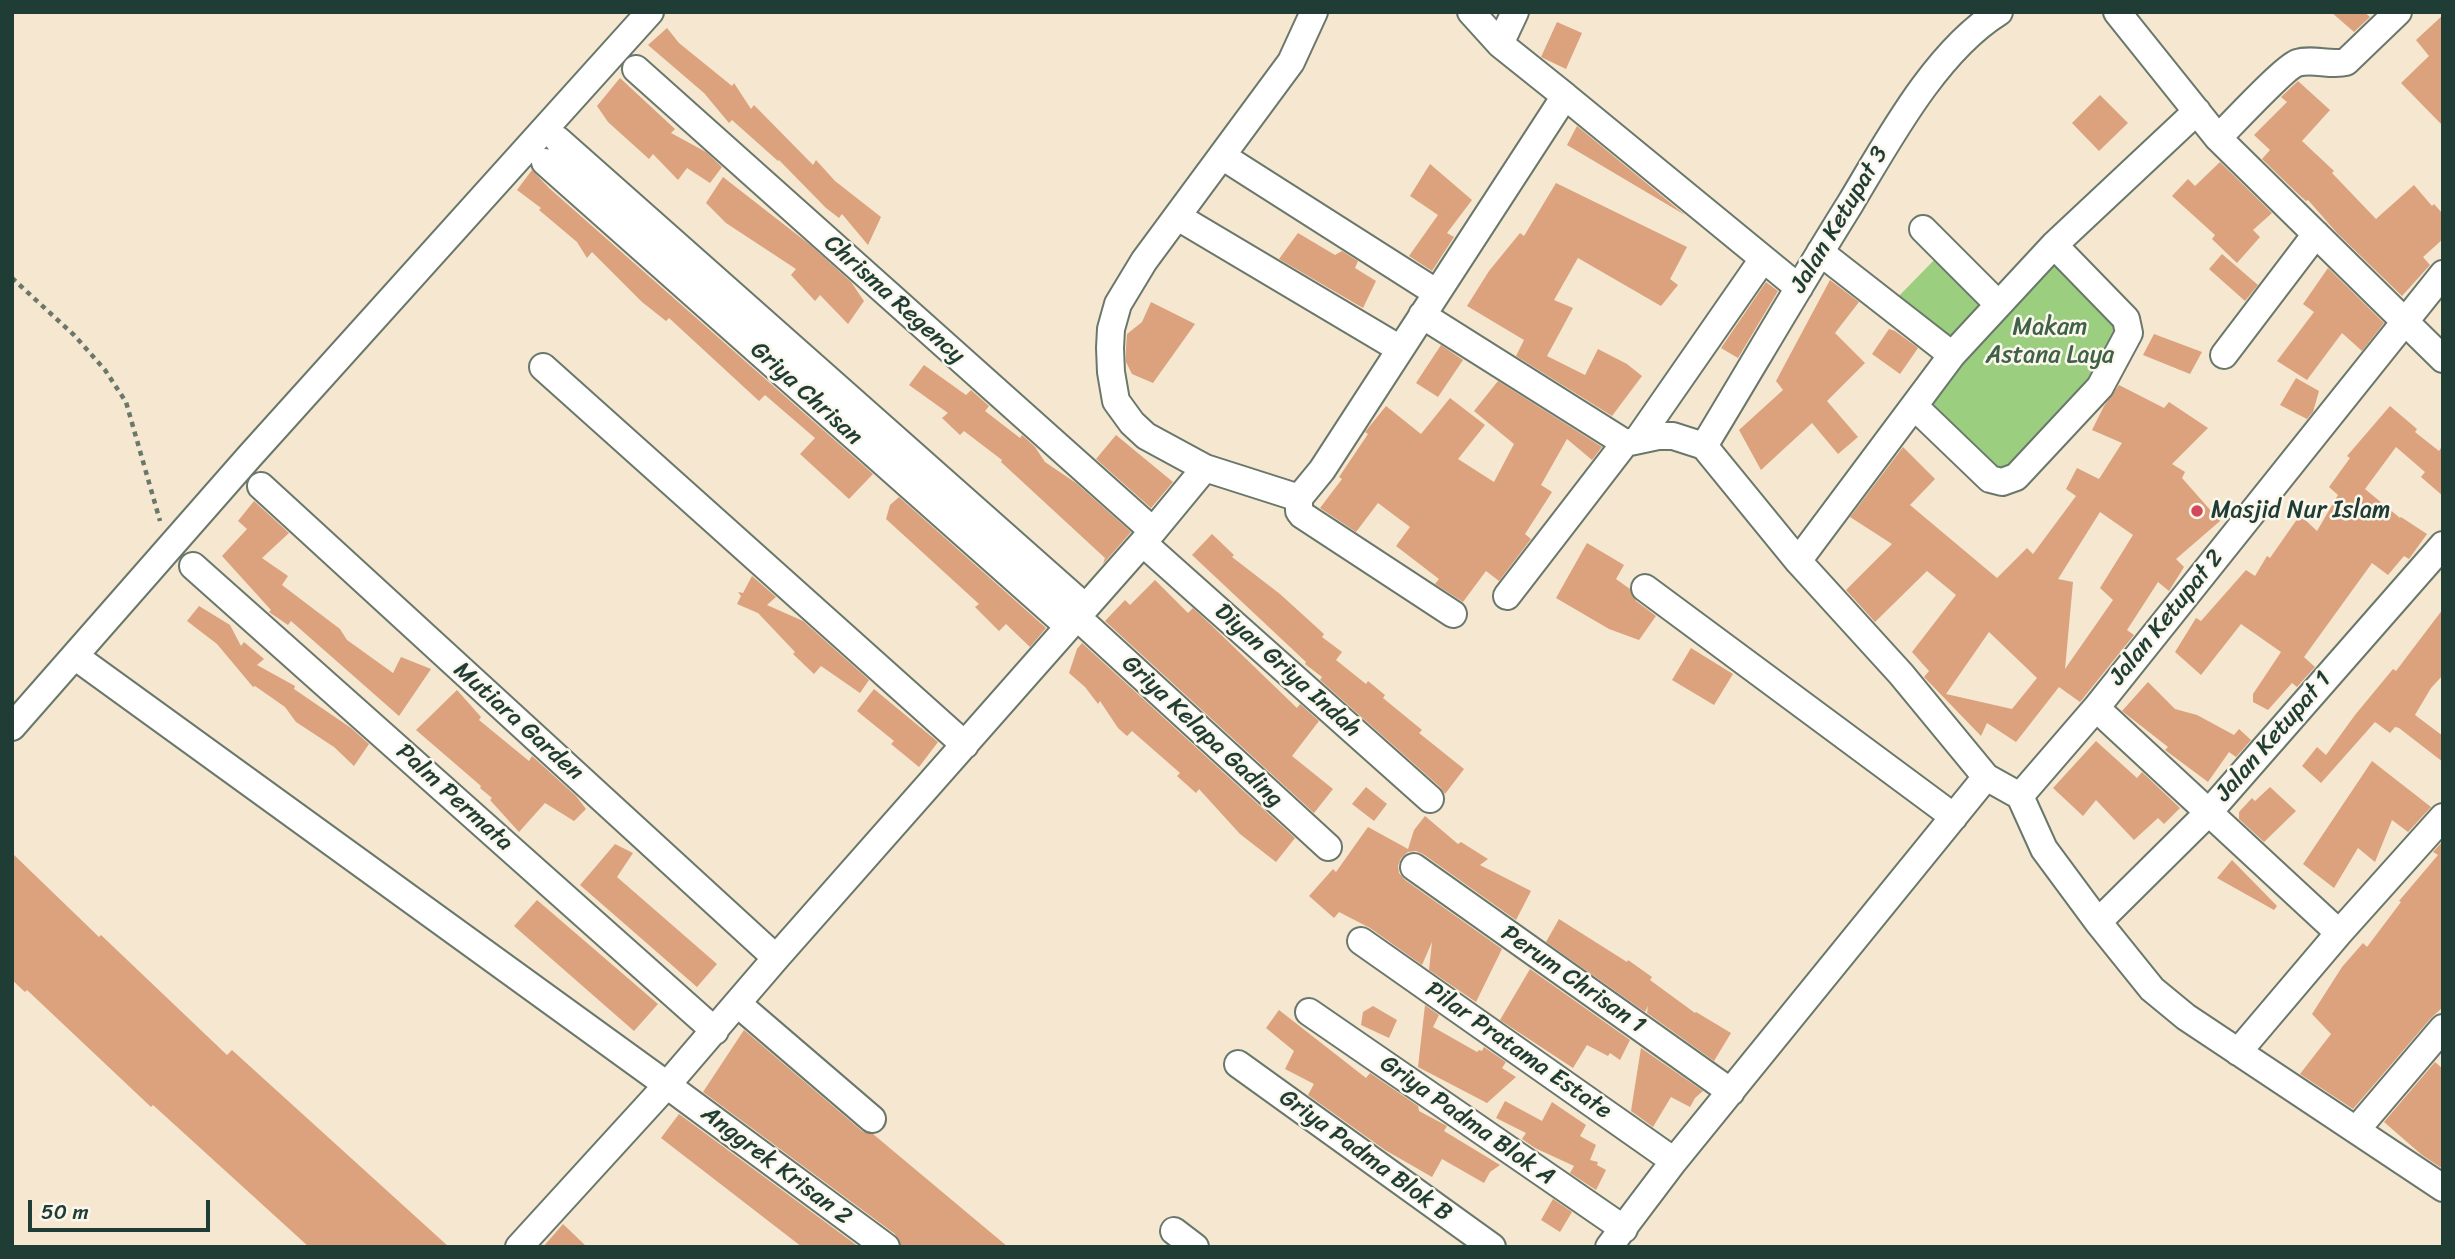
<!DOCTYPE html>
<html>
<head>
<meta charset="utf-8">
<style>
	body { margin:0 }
	#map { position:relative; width:2455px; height:1259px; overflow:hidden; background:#f5e7d0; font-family:Sriracha,sans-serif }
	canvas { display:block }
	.frame { position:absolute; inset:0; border:14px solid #1f3d34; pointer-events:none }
	.scale { position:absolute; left:28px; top:1200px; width:182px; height:32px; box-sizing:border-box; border:4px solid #1f3d34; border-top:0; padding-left:9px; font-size:21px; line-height:24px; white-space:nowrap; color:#1f3d34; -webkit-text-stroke:5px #fbf7ec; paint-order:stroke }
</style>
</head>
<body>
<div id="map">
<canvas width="2455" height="1259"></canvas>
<div class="frame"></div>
<div class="scale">50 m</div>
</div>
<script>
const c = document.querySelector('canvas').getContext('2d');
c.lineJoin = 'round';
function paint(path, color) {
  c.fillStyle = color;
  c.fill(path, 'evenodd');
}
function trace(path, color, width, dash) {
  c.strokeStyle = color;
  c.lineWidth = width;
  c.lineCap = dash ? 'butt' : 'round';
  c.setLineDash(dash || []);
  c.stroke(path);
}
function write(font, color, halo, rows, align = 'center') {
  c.font = font + ' Sriracha,sans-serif';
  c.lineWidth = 5;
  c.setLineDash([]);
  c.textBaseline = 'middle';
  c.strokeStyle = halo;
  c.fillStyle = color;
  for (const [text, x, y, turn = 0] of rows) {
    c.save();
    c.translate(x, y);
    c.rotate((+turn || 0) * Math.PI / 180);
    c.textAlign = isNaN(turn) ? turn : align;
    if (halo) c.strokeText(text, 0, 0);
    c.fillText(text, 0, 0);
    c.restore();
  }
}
const green = new Path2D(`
	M 1940,254 L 1980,295 C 1980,316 1966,328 1948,337 L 1897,298 Z
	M 2058,255 L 2120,320 L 2095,380 L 2002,474 L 1927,407 L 1957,359 Z`);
const building = new Path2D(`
	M 2331,12 L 2364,12 L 2370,17 L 2354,32 Z
	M 2443,15 L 2443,126 L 2401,83 L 2429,56 L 2416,40 Z
	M 1557,22 L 1582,33 L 1566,69 L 1541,57 Z
	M 667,28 L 679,43 L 732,86 L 734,83 L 751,109 L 754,105 L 813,165 L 816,160 L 835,181 L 881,217 L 868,245 L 842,214 L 839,218 L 826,208 L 779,160 L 778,161 L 732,120 L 729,123 L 704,93 L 648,45 Z
	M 620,78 L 675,129 L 671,133 L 706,152 L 722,167 L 710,183 L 687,168 L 678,180 L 653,154 L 649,159 L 608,122 L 597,106 Z
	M 2298,81 L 2330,110 L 2302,141 L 2334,171 L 2332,173 L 2376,219 L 2414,185 L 2432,206 L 2434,204 L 2443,214 L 2443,239 L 2423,257 L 2430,265 L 2402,296 L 2337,233 L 2308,200 L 2306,201 L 2295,191 L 2262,159 L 2270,150 L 2254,135 L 2287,102 L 2281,97 Z
	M 2100,95 L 2128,123 L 2099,151 L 2072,123 Z
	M 1577,126 L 1685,215 L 1567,145 Z
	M 2220,162 L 2272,213 L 2253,230 L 2260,237 L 2237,263 L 2212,239 L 2215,235 L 2172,196 L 2188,179 L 2195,186 Z
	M 1430,164 L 1472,200 L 1447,233 L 1454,237 L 1432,271 L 1409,256 L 1438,215 L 1410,196 Z
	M 532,170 L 549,188 L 873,474 L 849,499 L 800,454 L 815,438 L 765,395 L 759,401 L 669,318 L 666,321 L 642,302 L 592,252 L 587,258 L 577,242 L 539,210 L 541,208 L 517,190 Z
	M 723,177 L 809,244 L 851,282 L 864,301 L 848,324 L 820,295 L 815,301 L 791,275 L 796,269 L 726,223 L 706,203 Z
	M 1556,183 L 1687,247 L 1670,279 L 1678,285 L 1661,306 L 1578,258 L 1554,300 L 1573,308 L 1547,356 L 1585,375 L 1598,349 L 1627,364 L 1642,376 L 1612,416 L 1516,356 L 1524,340 L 1467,306 L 1489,271 L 1520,233 L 1524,236 Z
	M 1298,233 L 1335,255 L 1342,251 L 1358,261 L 1355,268 L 1376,281 L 1363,308 L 1279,259 Z
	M 2222,254 L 2258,285 L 2245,301 L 2209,269 Z
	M 2328,268 L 2384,323 L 2362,351 L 2342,333 L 2307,380 L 2277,361 L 2314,312 L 2303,304 Z
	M 1830,280 L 1859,302 L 1835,333 L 1865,363 L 1827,401 L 1858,437 L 1838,454 L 1812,423 L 1761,470 L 1739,430 L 1783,390 L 1776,381 Z
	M 1766,282 L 1778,291 L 1738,358 L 1721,348 Z
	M 1151,302 L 1195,324 L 1153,383 L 1132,374 L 1126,362 L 1126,348 L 1127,334 L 1142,322 Z
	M 1889,329 L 1895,331 L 1918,348 L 1900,374 L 1872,354 Z
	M 2154,334 L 2202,352 L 2190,374 L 2143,355 Z
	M 1441,345 L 1463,360 L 1438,397 L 1416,383 Z
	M 924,365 L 966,395 L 971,390 L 989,406 L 985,411 L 1020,438 L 1022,435 L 1035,447 L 1045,462 L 1076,483 L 1131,532 L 1103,564 L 1105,558 L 1001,462 L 1002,460 L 964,431 L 960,435 L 942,418 L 948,413 L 909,385 Z
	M 2296,378 L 2319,391 L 2313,412 L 2307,419 L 2280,405 Z
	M 1498,381 L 1602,447 L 1592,460 L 1567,439 L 1541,485 L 1552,492 L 1525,534 L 1531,539 L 1499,581 L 1486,571 L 1463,602 L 1435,584 L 1439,579 L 1396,546 L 1410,527 L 1378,503 L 1356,532 L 1320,508 L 1342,479 L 1339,477 L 1368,434 L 1365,432 L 1386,406 L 1421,434 L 1450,398 L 1485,425 L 1458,459 L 1494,482 L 1514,444 L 1474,411 Z
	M 2119,385 L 2164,408 L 2169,402 L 2208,428 L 2172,464 L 2185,472 L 2182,478 L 2220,521 L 2176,559 L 2184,567 L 2169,591 L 2158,582 L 2127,630 L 2134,635 L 2080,702 L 2059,687 L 2016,742 L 1987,723 L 1981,736 L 1924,677 L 1929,671 L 1912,652 L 1956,595 L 1927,571 L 1875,622 L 1846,590 L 1892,544 L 1850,517 L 1903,447 L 1935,479 L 1910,505 L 1997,578 L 2027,548 L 2033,554 L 2076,496 L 2066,489 L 2077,468 L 2099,479 L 2122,443 L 2092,430 L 2104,406 ZM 2100,512 L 2133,535 L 2100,588 L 2113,600 L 2065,669 L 2073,582 L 2058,579 ZM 1989,632 L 2037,678 L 2012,709 L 1946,694 Z
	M 2390,406 L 2417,429 L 2415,432 L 2439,451 L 2443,445 L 2443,496 L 2421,477 L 2425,472 L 2396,447 L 2365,489 L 2400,518 L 2401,517 L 2427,534 L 2409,559 L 2404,556 L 2388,575 L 2372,563 L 2304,657 L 2315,667 L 2297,687 L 2292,683 L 2268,710 L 2253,702 L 2253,694 L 2281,652 L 2241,624 L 2201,675 L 2175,652 L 2196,618 L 2201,621 L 2246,570 L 2255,576 L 2267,556 L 2270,558 L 2300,515 L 2317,531 L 2338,495 L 2329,487 L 2350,458 L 2347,456 Z
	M 1116,435 L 1173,482 L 1151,508 L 1096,459 Z
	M 899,497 L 1046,628 L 1030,647 L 1006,624 L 999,631 L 975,607 L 979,604 L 886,519 L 890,505 Z
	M 254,501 L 289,533 L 262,558 L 288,576 L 282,585 L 340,629 L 347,640 L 393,673 L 401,657 L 431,669 L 399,716 L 291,621 L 288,625 L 269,612 L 271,610 L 222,556 L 247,529 L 238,521 Z
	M 1212,534 L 1234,555 L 1232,557 L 1280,594 L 1324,634 L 1322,637 L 1342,652 L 1336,660 L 1366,684 L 1368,681 L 1385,695 L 1383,698 L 1422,730 L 1419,733 L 1464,769 L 1445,794 L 1440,787 L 1320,680 L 1322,677 L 1305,664 L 1306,662 L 1192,555 Z
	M 1587,543 L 1624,565 L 1616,579 L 1630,589 L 1636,601 L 1656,616 L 1639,640 L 1609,629 L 1556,598 Z
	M 752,576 L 776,597 L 767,605 L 803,621 L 869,680 L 860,693 L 821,666 L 814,674 L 793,654 L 795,652 L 758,613 L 737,604 L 741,596 L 738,592 L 743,593 Z
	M 1155,580 L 1188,613 L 1193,608 L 1210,624 L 1297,708 L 1300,704 L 1319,721 L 1292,756 L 1333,789 L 1314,813 L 1105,621 L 1125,600 L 1130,605 Z
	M 199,606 L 230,625 L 241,646 L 244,642 L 264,659 L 257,665 L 295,686 L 294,689 L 351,728 L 369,744 L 354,766 L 334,747 L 296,722 L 285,707 L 255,686 L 253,687 L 217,644 L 187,621 Z
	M 2443,609 L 2443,675 L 2431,688 L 2415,715 L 2443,736 L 2443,762 L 2399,728 L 2395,727 L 2390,733 L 2375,722 L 2321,783 L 2302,766 L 2317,747 L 2326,755 L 2355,715 L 2393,669 L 2396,671 Z
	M 1082,643 L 1295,838 L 1276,862 L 1240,834 L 1199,789 L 1196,793 L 1177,776 L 1180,773 L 1132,731 L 1127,736 L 1118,728 L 1100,701 L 1098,704 L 1085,687 L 1069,673 L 1077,649 Z
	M 1691,648 L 1733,674 L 1714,705 L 1672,680 Z
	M 2148,682 L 2175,709 L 2197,715 L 2234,735 L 2239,729 L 2251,740 L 2236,757 L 2229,752 L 2208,782 L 2165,750 L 2168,747 L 2122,711 Z
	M 874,689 L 938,742 L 919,767 L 891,744 L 894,741 L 857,711 Z
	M 457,690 L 481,717 L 479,720 L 529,761 L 532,756 L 576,796 L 586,809 L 574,821 L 545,803 L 519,832 L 490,800 L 492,798 L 480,788 L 481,786 L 416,730 Z
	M 2096,741 L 2137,778 L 2142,772 L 2180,808 L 2164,824 L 2158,818 L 2134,840 L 2096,800 L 2083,816 L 2053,788 Z
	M 2372,761 L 2431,807 L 2408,832 L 2392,820 L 2375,862 L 2358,848 L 2334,888 L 2303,864 Z
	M 1366,787 L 1387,804 L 1374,821 L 1352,804 Z
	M 2270,787 L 2296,811 L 2264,842 L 2239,819 L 2239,812 L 2252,798 L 2255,801 Z
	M 1425,816 L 1458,844 L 1461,842 L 1488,859 L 1480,865 L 1531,891 L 1516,920 L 1423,854 L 1416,851 L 1408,852 L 1401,858 L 1398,866 L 1399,873 L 1405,880 L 1502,949 L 1476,1002 L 1429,970 L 1432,942 L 1422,965 L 1370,928 L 1339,912 L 1334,918 L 1309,896 L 1333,869 L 1336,872 L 1368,827 L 1408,849 L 1414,830 Z
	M 2443,841 L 2443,1007 L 2431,1018 L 2353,1109 L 2300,1074 L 2331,1034 L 2312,1014 L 2342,967 L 2363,943 L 2367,947 L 2401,902 L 2399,901 L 2438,855 L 2433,852 Z
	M 615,844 L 633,853 L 617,877 L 717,964 L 697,987 L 580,885 Z
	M 12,853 L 99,937 L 101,935 L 227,1055 L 232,1050 L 449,1247 L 309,1247 L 153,1105 L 151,1107 L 27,990 L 25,992 L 12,980 Z
	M 2232,860 L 2277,906 L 2274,910 L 2217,878 Z
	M 537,900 L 658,1004 L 634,1031 L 514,926 Z
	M 1559,919 L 1627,962 L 1628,960 L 1652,977 L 1650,980 L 1695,1013 L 1696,1012 L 1731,1033 L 1714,1061 L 1647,1013 L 1648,1006 L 1645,1012 L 1546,942 Z
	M 1530,969 L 1630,1040 L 1620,1060 L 1610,1053 L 1608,1056 L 1587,1045 L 1573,1068 L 1500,1020 Z
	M 1425,1005 L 1439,1015 L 1433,1027 L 1477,1052 L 1479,1050 L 1482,1051 L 1484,1047 L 1506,1062 L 1502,1068 L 1516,1077 L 1487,1103 L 1418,1067 Z
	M 1373,1006 L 1397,1020 L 1389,1038 L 1361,1025 L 1363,1012 Z
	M 1279,1010 L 1366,1078 L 1370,1073 L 1418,1106 L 1419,1111 L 1447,1126 L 1444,1131 L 1500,1165 L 1490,1172 L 1484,1183 L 1442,1159 L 1432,1177 L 1385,1150 L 1308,1095 L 1314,1084 L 1285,1069 L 1294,1051 L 1266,1028 Z
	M 744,1030 L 862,1131 L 873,1134 L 1008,1247 L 901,1247 L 895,1234 L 703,1092 Z
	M 1641,1048 L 1703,1091 L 1695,1098 L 1690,1107 L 1671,1097 L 1653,1127 L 1631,1111 Z
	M 2435,1062 L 2443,1069 L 2443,1169 L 2422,1155 L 2384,1122 Z
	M 1505,1101 L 1542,1121 L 1552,1102 L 1586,1125 L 1580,1136 L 1596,1145 L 1590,1160 L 1598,1162 L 1597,1165 L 1606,1170 L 1596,1190 L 1570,1173 L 1574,1166 L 1535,1148 L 1522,1139 L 1526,1133 L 1496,1118 Z
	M 679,1114 L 859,1247 L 802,1247 L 661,1138 Z
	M 1553,1199 L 1572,1212 L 1560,1232 L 1541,1220 Z
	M 563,1224 L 587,1247 L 543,1247 Z`);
const path = new Path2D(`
	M 12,278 L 74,335 L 105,370 L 126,402 L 160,521`);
const minor = new Path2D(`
	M 1314,12 L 1291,62 L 1144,261 L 1118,304 L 1111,329 L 1110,348 L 1111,372 L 1116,401 L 1132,423 L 1146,436 L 1205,468 L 1299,498 L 1322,470 L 1565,96 L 1799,288
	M 1471,12 L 1500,44 L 1565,96
	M 2117,12 L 2218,138 L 2443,359
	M 1500,44 L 1515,12
	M 636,69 L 1153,531
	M 2218,138 C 2231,125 2285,67 2297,63 C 2313,58 2330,66 2346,62 L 2398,12
	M 558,140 L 1085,607
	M 1222,156 L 1437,293
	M 545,162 L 1068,626
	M 1178,217 L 1400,349
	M 1923,229 L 1998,304
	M 1820,252 L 1952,355
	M 1422,315 L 1625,443
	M 2224,355 L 2316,234
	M 543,367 L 965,745
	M 1914,406 L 1990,479 L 2002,482 L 2016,477 L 2100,387 L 2129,333 L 2126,319 L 2054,245
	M 1638,439 L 1763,259
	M 1704,446 C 1753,365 1800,284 1850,204 C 1888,141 1935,52 1999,12
	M 261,486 L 776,958
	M 1299,498 L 1299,511 L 1302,515 L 1453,614
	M 1143,543 L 1430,799
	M 1798,561 L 1952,355 L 2054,245 L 2197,111
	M 193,566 L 715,1031
	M 1645,588 L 1954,817
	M 1507,596 L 1625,443 L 1658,436 L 1673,436 L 1704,446 L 1798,561 L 1901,674 L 1986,777 L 2020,796 L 2044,849 L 2098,922 L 2152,989 L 2186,1017 L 2443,1188
	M 1076,616 L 1328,847
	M 76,657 L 667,1085 L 886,1247
	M 2096,708 L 2339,933
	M 12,727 L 249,457 L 650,12
	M 2020,796 L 2096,708 L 2443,274
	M 1414,867 L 1731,1092
	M 2098,922 L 2209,812 L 2443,545
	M 1361,941 L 1674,1161
	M 738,1004 L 872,1119
	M 1309,1012 L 1624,1229
	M 2238,1052 L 2339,933 L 2443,817
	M 1238,1064 L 1492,1247
	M 2357,1129 L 2443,1028
	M 1174,1231 L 1195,1247
	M 519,1247 L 667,1085 L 776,958 L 1153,531 L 1205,468
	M 1609,1247 L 1674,1161 L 1986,777`);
const markers = [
	[2197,511,7,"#d1495b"]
];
const streetNames = [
	["Jalan Ketupat 3",1840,220,-59],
	["Chrisma Regency",894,300,42],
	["Griya Chrisan",806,394,42],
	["Jalan Ketupat 2",2167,618,-51],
	["Diyan Griya Indah",1287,671,42],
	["Mutiara Garden",518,722,42],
	["Griya Kelapa Gading",1202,732,43],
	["Jalan Ketupat 1",2274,737,-49],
	["Palm Permata",454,798,42],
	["Perum Chrisan 1",1573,980,35],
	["Pilar Pratama Estate",1518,1051,35],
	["Griya Padma Blok A",1467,1121,35],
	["Griya Padma Blok B",1365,1156,36],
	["Anggrek Krisan 2",776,1166,37]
];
const parkNames = [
	["Makam",2050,328],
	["Astana Laya",2050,356]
];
const poiNames = [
	["Masjid Nur Islam",2211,511]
];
paint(green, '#9bce7f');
paint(building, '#dba27d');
trace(minor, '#6a786b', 30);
trace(path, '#6a786b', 4.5, [5, 5]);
trace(minor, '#fff', 26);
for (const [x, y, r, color] of markers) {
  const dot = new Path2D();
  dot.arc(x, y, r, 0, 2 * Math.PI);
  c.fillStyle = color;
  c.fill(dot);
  trace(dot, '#fbf7ec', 2.5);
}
write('24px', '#1f3d34', '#fbf7ec', streetNames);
write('24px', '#3e6147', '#fbf7ec', parkNames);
write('24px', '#1f3d34', '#fbf7ec', poiNames, 'left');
</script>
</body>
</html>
